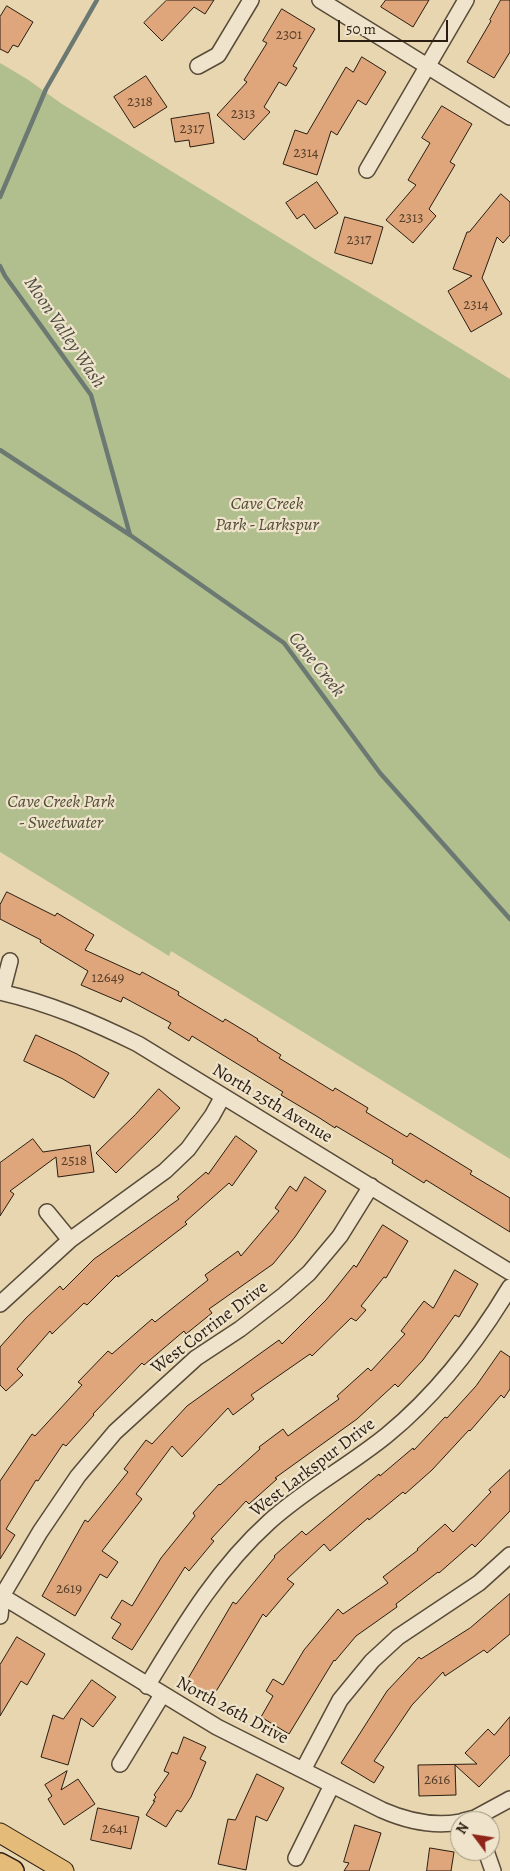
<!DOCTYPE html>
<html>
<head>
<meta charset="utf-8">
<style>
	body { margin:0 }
	#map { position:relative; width:510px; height:1871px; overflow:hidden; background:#e7d6af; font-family:Alegreya,serif }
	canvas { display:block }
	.north { position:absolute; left:450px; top:1811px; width:50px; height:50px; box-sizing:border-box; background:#efe4cb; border:1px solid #a09481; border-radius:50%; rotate:301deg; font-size:14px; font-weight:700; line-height:20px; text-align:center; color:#2a1d12 }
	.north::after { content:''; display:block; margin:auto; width:18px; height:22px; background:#8f2418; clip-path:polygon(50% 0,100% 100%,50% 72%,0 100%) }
	.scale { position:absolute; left:338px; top:20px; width:110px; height:22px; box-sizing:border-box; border:2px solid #2a1d12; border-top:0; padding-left:6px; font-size:15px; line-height:18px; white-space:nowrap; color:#2a1d12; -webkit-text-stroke:4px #efe4cb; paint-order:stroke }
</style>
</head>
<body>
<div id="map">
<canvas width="510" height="1871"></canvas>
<div class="north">N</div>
<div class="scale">50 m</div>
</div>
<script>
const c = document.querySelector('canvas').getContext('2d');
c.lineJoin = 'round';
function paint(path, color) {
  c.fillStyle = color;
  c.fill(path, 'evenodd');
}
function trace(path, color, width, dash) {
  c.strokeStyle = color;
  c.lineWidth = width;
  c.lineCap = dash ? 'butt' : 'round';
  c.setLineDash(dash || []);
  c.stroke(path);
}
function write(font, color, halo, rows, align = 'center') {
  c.font = font + ' Alegreya,serif';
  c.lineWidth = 4.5;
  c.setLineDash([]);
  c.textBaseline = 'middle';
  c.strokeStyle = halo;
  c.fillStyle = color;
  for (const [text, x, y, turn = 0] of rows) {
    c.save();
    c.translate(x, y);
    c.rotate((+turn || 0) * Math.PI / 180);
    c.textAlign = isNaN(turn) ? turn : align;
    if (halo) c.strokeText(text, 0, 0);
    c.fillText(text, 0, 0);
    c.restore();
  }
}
const green = new Path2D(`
	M 0,63 L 27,79 L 62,104 L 510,379 L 510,1159 L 171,951 L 169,956 L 0,852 Z`);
const stream = new Path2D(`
	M 0,197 L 46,89 L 97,0
	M 0,266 L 5,276 L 91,395 L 130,535
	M 0,450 L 130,535 L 284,643 L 380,773 L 510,919`);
const building = new Path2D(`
	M 167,0 L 214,0 L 205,14 L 194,7 L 162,41 L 144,23 Z
	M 386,0 L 429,0 L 413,27 L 381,7 Z
	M 501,0 L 510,0 L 510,52 L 494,78 L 467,62 L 491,21 L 490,20 Z
	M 7,6 L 33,22 L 18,47 L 13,45 L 8,53 L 0,49 L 0,17 Z
	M 282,9 L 315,29 L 293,66 L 297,68 L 286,86 L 279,82 L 264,107 L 270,112 L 244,140 L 217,115 L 247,82 L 244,80 L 267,43 L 263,41 Z
	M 362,57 L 386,72 L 366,105 L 358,100 L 337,135 L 331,131 L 317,175 L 283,164 L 295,130 L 307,134 L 346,67 L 353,72 Z
	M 146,76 L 167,107 L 134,128 L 114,97 Z
	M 442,106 L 472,124 L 450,162 L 455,165 L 429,209 L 436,216 L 413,243 L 386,220 L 416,185 L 408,180 L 430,143 L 422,138 Z
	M 209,113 L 214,143 L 190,147 L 189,140 L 175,142 L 171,119 Z
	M 317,182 L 338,213 L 315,229 L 304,214 L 297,219 L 286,203 Z
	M 501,194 L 510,202 L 510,235 L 503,243 L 497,237 L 482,278 L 502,314 L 471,332 L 448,291 L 472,276 L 453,269 L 467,232 L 469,232 Z
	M 345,217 L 383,227 L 372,264 L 335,253 Z
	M 7,892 L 55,916 L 57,913 L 94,935 L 85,950 L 140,975 L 142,972 L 179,992 L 178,995 L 223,1022 L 225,1019 L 258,1039 L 257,1040 L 281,1055 L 279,1058 L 333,1091 L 335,1088 L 368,1108 L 366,1112 L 407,1137 L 410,1133 L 472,1171 L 470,1174 L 510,1198 L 510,1232 L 426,1180 L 424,1183 L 392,1163 L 393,1160 L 336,1126 L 335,1128 L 318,1117 L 281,1095 L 283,1092 L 192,1036 L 189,1041 L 168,1028 L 171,1023 L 123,997 L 121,1002 L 81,985 L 88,971 L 40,942 L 41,940 L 0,919 L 0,905 Z
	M 36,1035 L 77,1054 L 109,1073 L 94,1098 L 63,1079 L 24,1061 Z
	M 159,1089 L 180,1108 L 155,1135 L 116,1173 L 96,1153 L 135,1115 Z
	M 236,1136 L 257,1151 L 232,1186 L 229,1183 L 185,1222 L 187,1224 L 118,1277 L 117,1275 L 87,1305 L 84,1303 L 52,1334 L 50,1331 L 17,1369 L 23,1375 L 6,1391 L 0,1385 L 0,1347 L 26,1318 L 60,1286 L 63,1290 L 94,1259 L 179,1199 L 177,1197 L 206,1172 L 208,1174 Z
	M 33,1139 L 43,1152 L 90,1145 L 94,1172 L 58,1177 L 56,1157 L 10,1191 L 14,1194 L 0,1216 L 0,1163 Z
	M 305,1177 L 326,1191 L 295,1237 L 273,1264 L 209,1309 L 212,1313 L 186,1334 L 184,1331 L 144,1365 L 142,1363 L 93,1414 L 94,1415 L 66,1446 L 63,1444 L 38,1481 L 36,1480 L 6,1529 L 15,1535 L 0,1559 L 0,1481 L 32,1434 L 35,1436 L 82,1385 L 78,1382 L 108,1351 L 112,1354 L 152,1319 L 155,1322 L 208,1280 L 205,1275 L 238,1251 L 241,1256 L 279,1211 L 275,1208 L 290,1186 L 296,1191 Z
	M 383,1225 L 408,1241 L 386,1278 L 384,1277 L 361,1306 L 366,1310 L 356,1321 L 351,1318 L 312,1356 L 310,1354 L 251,1395 L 254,1399 L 233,1415 L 228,1408 L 182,1457 L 172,1446 L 136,1494 L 142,1499 L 102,1551 L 118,1562 L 107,1578 L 100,1574 L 75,1616 L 42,1596 L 85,1520 L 88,1522 L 128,1472 L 124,1469 L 146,1440 L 152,1444 L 187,1406 L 279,1340 L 282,1344 L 326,1300 L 354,1265 L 356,1267 Z
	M 455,1270 L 478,1284 L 459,1317 L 455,1315 L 423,1360 L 398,1387 L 395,1384 L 357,1419 L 275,1478 L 277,1479 L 249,1504 L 246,1501 L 211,1539 L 214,1541 L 189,1571 L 185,1567 L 132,1650 L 112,1638 L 121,1624 L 111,1618 L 122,1600 L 132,1606 L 161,1558 L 195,1516 L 193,1513 L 219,1484 L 220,1485 L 260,1449 L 259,1447 L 283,1429 L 288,1436 L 339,1399 L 337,1396 L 368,1368 L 371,1371 L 405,1334 L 401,1331 L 424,1301 L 433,1308 Z
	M 501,1351 L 510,1357 L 510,1389 L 504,1398 L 501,1395 L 470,1431 L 469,1430 L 432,1470 L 405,1494 L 403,1492 L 369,1520 L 368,1518 L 330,1551 L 324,1544 L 287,1579 L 294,1584 L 266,1617 L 263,1614 L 212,1698 L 186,1682 L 233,1602 L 236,1604 L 275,1557 L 274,1556 L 302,1531 L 306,1535 L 379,1474 L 380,1476 L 413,1448 L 414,1450 L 445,1417 L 447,1418 L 476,1386 Z
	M 510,1470 L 510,1511 L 475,1547 L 472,1544 L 439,1573 L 438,1572 L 396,1604 L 397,1607 L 356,1636 L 335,1661 L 334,1660 L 289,1734 L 261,1717 L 273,1696 L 266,1691 L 273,1679 L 283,1685 L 304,1650 L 338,1609 L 343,1614 L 388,1583 L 383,1577 L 418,1550 L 417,1549 L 445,1524 L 453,1532 L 491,1492 L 489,1490 Z
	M 510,1594 L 510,1634 L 487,1653 L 484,1650 L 445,1676 L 443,1672 L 412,1705 L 374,1761 L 384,1767 L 374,1783 L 341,1763 L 387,1691 L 419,1657 L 421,1659 L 470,1628 Z
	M 17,1637 L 45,1654 L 27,1685 L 21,1681 L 0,1716 L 0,1665 Z
	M 92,1680 L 116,1697 L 93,1727 L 81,1718 L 68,1765 L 41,1757 L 53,1715 L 63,1719 Z
	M 510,1717 L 510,1755 L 479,1787 L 455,1765 L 456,1795 L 419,1796 L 418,1765 L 477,1764 L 465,1753 L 488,1729 L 494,1735 Z
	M 184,1737 L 206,1747 L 200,1759 L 206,1762 L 191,1797 L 181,1812 L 177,1810 L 166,1827 L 146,1815 L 155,1801 L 153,1801 L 156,1797 L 154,1795 L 169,1773 L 164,1771 L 172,1752 L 177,1754 Z
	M 67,1771 L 61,1790 L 78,1779 L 95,1804 L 64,1825 L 48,1799 L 52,1796 L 45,1785 Z
	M 257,1774 L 284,1788 L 267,1821 L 256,1816 L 246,1870 L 218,1864 L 228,1819 L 235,1820 Z
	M 98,1808 L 139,1817 L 131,1849 L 91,1840 Z
	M 355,1825 L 381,1833 L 369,1871 L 344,1871 L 349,1863 L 344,1862 Z
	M 430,1848 L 454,1852 L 451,1871 L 427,1871 Z`);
const minor = new Path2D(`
	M 320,0 L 510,117
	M 198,66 L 218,55 L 251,0
	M 367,170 L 466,0
	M 0,992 C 49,1003 93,1022 138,1044 L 510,1272
	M 2,992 L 10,961
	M 47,1212 L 70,1240
	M 0,1304 L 70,1240 L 165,1171 L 188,1149 L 212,1116 L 223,1096
	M 0,1595 L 217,1727 L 382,1810 C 407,1821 433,1827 460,1822
	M 0,1616 L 2,1596 L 40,1532 L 78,1476 L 115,1432 L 196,1358 L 240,1329 L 284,1295 L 309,1273 L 340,1236 L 371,1186
	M 147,1686 C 183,1627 217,1569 269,1522 C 305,1489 349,1466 387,1435 C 437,1394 477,1342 510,1287
	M 120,1764 L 162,1695
	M 303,1770 L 340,1700 L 372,1661 L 398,1637 L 479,1583 L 510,1555
	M 463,1821 L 475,1818 L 510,1799
	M 486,1851 L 493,1871
	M 296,1858 L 332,1785`);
const major = new Path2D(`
	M 0,1833 L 64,1871`);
const highway = new Path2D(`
	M 0,1864 L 13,1871`);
const numberNames = [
	["2301",289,35],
	["2318",140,102],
	["2313",243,114],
	["2317",192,129],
	["2314",306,153],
	["2313",411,218],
	["2317",359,240],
	["2314",476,305],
	["12649",108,978],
	["2518",74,1161],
	["2619",69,1589],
	["2616",437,1780],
	["2641",115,1829]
];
const parkNames = [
	["Cave Creek",267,505],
	["Park - Larkspur",267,526],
	["Cave Creek Park",61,803],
	["- Sweetwater",61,824]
];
const streetNames = [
	["North 25th Avenue",272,1104,31],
	["West Corrine Drive",210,1328,-37],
	["West Larkspur Drive",313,1468,-37],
	["North 26th Drive",232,1711,28]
];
const waterNames = [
	["Moon Valley Wash",64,333,56],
	["Cave Creek",316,665,51]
];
paint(green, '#b1bf8e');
trace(stream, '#6c7973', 4.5);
paint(building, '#dea67a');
trace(building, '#2a1d12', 1);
trace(minor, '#594b39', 18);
trace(major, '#2a1d12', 21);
trace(highway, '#2a1d12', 24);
trace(minor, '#efe4cb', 15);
trace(major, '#e4bb78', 19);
trace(highway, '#e4bb78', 21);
write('15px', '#573f2c', null, numberNames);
write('italic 18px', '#524e37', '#efe4cb', parkNames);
write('18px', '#2a1d12', '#efe4cb', streetNames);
write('italic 19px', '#4b4b42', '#efe4cb', waterNames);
</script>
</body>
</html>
